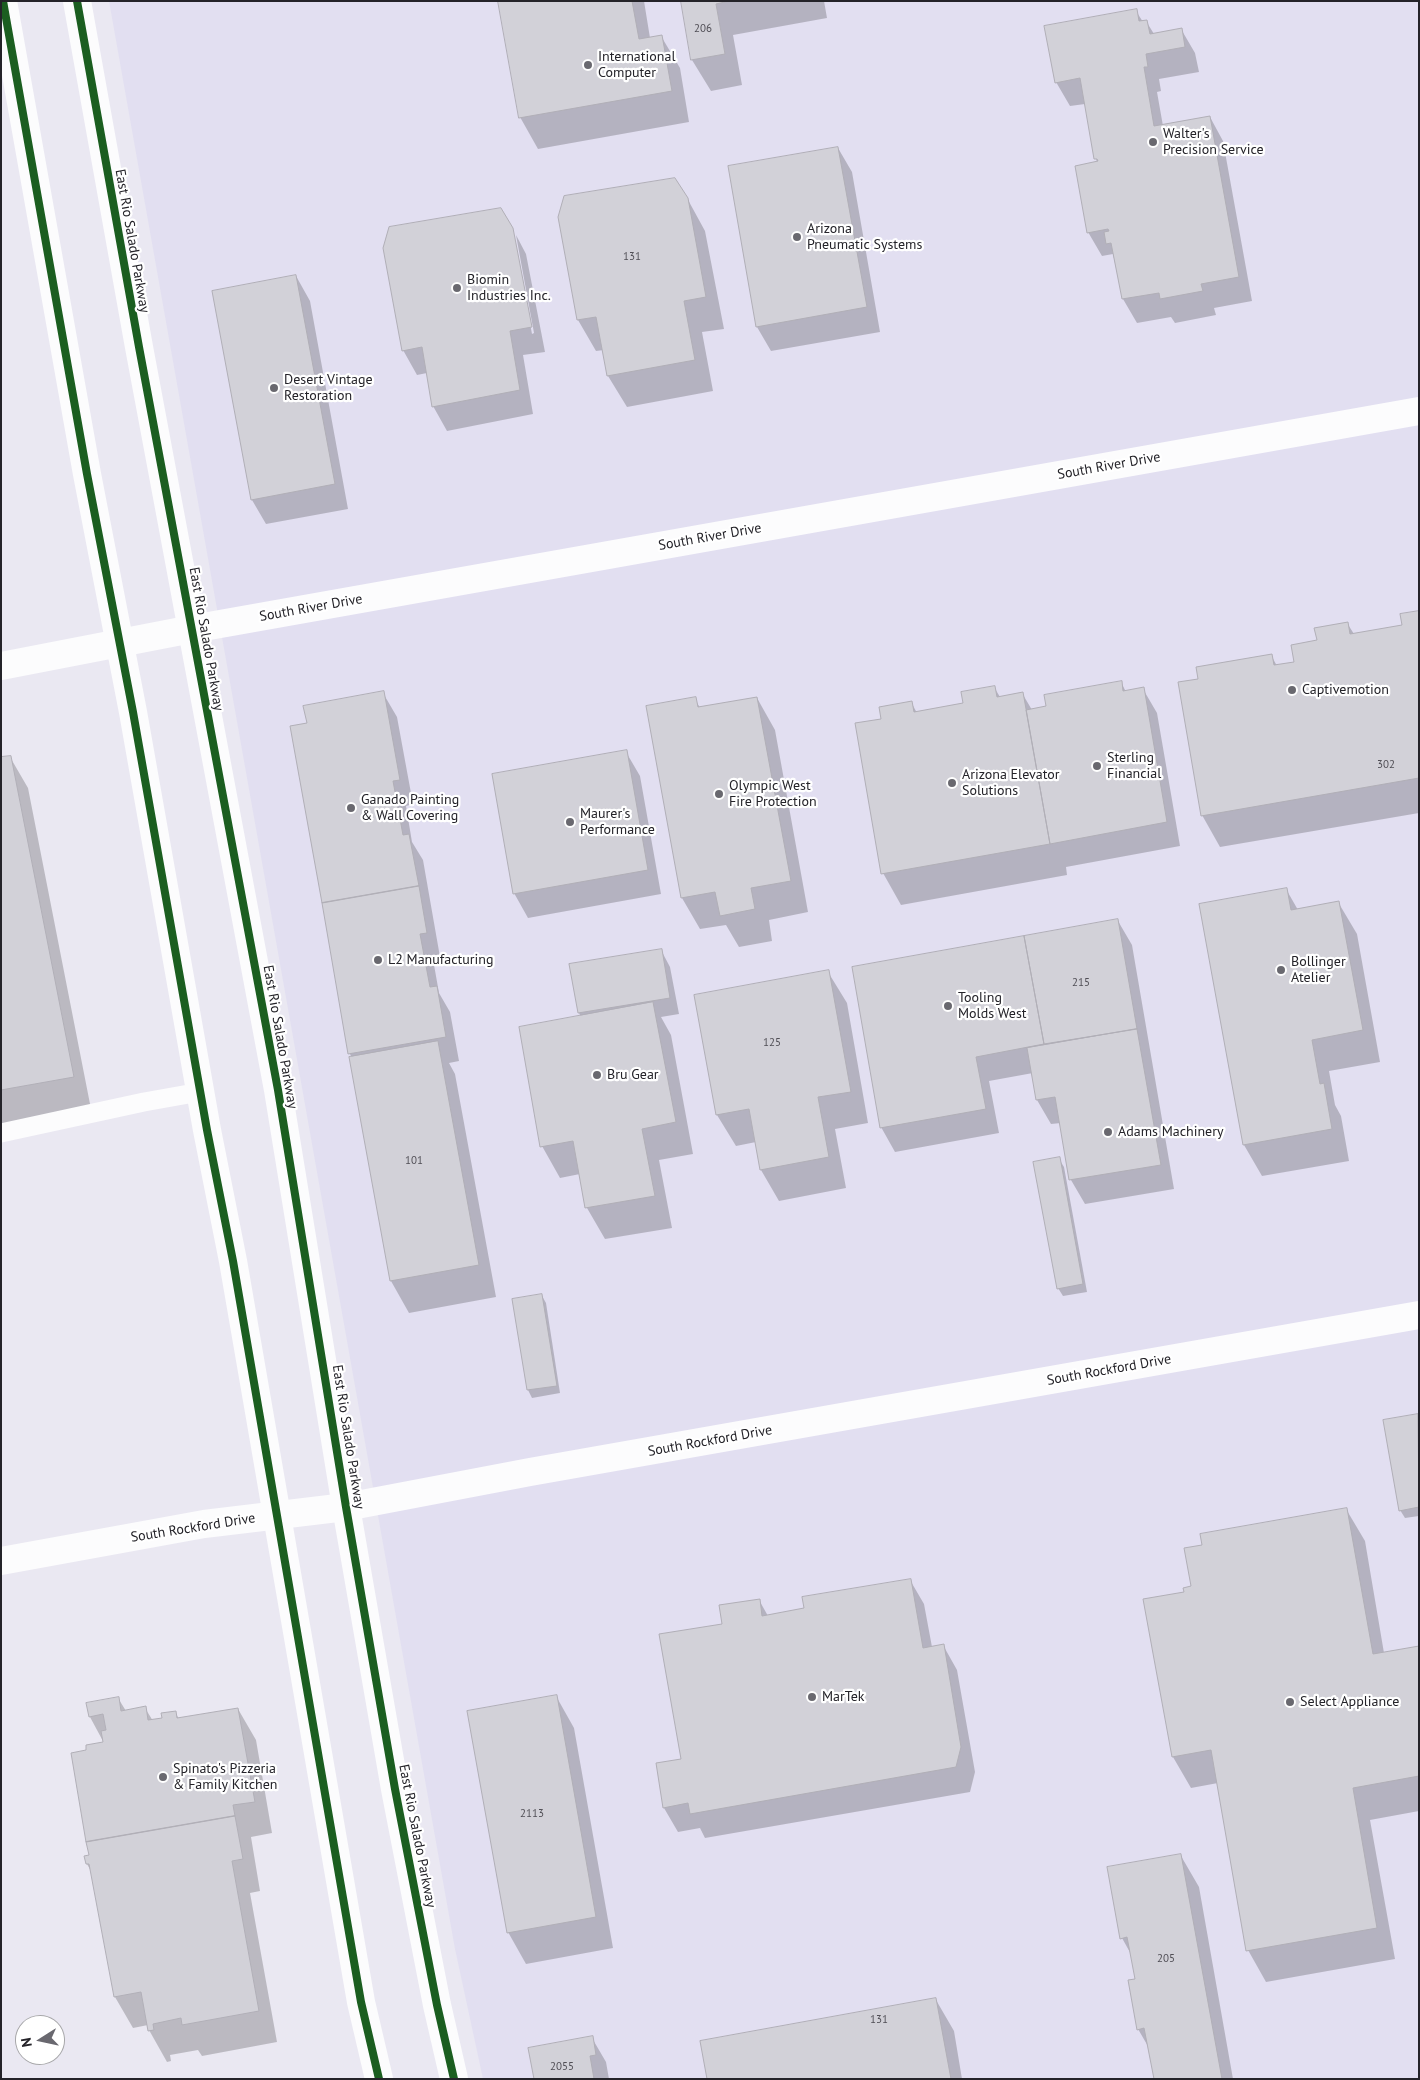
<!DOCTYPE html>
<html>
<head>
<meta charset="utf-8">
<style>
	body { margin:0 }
	#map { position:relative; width:1420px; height:2080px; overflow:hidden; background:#eae8f2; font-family:"PT Sans",sans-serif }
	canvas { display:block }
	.frame { position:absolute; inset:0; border:2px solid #242329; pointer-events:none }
	.north { position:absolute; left:15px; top:2015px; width:50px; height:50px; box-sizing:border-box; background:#fff; border:1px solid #a7a7a9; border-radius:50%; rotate:260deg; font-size:14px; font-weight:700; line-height:20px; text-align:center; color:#242329 }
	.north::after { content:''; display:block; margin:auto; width:18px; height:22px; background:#69686f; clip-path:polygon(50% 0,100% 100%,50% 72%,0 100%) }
</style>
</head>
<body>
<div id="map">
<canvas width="1420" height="2080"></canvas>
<div class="frame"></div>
<div class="north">N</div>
</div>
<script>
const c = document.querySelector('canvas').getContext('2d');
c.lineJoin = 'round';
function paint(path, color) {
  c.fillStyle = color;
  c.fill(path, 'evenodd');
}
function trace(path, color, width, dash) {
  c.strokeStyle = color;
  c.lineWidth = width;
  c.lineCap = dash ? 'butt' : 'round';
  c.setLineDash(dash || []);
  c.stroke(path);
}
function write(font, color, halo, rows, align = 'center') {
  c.font = font + ' "PT Sans",sans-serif';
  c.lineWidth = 4.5;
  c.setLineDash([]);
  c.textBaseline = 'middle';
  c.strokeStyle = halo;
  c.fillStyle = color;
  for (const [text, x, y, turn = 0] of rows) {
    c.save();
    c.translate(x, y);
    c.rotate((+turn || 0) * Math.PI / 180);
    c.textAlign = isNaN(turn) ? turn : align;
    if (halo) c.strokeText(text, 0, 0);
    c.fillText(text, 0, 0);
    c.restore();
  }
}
const built = new Path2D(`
	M 109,1 L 1419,1 L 1419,2079 L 483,2079 L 455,1949 Z`);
const shadow = new Path2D(`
	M 500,1 L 644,1 L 650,38 L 661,36 L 680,68 L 689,122 L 538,149 L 520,117 Z
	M 682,1 L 824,1 L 827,18 L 733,35 L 742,85 L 711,91 L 692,60 Z
	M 1136,11 L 1143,22 L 1146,21 L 1154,34 L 1181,29 L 1195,53 L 1199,72 L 1159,79 L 1161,91 L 1157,92 L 1163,126 L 1210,117 L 1223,141 L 1252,301 L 1214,308 L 1216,315 L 1175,323 L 1171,317 L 1137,323 L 1123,299 L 1113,254 L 1102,256 L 1088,232 L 1097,163 L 1085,104 L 1070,106 L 1056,82 Z
	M 838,148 L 852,172 L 880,332 L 771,351 L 757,327 Z
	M 687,198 L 705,231 L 724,329 L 702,332 L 713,391 L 627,407 L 608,376 L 604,350 L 596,351 L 578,320 Z
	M 500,210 L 514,232 L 513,232 L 532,334 L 534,333 L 516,235 L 526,254 L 545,352 L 523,355 L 533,414 L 447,431 L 433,406 L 427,373 L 417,375 L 403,350 Z
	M 296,276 L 310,301 L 348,509 L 266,524 L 252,500 L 213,292 Z
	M 1419,612 L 1419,813 L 1220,847 L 1202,815 L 1199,680 L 1271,655 L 1277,666 L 1296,663 L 1318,641 L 1347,623 L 1354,634 L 1403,626 Z
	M 1121,682 L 1126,692 L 1143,689 L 1157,713 L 1180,846 L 1066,867 L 1067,875 L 901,905 L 883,873 L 882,720 L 911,702 L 917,713 L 965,704 L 994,687 L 1000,697 L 1022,693 L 1032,710 L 1048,707 Z
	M 383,693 L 397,717 L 413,804 L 406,806 L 412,842 L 423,860 L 440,957 L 433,959 L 439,993 L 450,1012 L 459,1061 L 449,1063 L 455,1074 L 496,1297 L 409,1313 L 391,1281 L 350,1058 L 352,1058 L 350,1054 L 309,724 Z
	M 757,698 L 775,730 L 808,912 L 769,920 L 772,941 L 739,947 L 726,925 L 700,929 L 682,898 L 695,699 L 700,708 Z
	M 626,752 L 640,776 L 661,894 L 528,918 L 514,893 Z
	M 10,757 L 28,788 L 91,1109 L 1,1124 L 1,759 Z
	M 1286,889 L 1298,910 L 1338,902 L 1357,934 L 1380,1062 L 1329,1071 L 1335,1105 L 1341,1116 L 1349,1161 L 1262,1176 L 1244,1145 L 1200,905 Z
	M 1118,921 L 1132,945 L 1174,1189 L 1085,1204 L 1071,1180 L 1061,1123 L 1051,1124 L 1037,1100 L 1033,1073 L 989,1081 L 999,1133 L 895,1152 L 881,1127 Z
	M 661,950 L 670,967 L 679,1014 L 661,1017 L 671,1035 L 693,1154 L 659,1160 L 672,1228 L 605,1239 L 587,1208 L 580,1174 L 560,1178 L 542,1146 L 581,1017 L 579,1013 Z
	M 828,972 L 847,1003 L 868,1123 L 835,1129 L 846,1188 L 779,1201 L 761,1170 L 756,1142 L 736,1146 L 717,1115 L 695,996 Z
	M 1059,1159 L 1064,1167 L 1087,1292 L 1063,1296 L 1058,1288 Z
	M 542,1296 L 546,1303 L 560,1393 L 532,1398 L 528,1390 Z
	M 1417,1415 L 1419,1418 L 1419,1516 L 1405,1518 L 1400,1510 Z
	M 1346,1509 L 1365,1541 L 1384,1653 L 1419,1647 L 1419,1811 L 1370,1820 L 1395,1959 L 1266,1982 L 1248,1950 L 1218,1783 L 1191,1788 L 1173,1757 L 1185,1593 L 1192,1587 Z
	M 910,1580 L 924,1604 L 932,1647 L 943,1645 L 957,1670 L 975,1772 L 970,1792 L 705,1838 L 700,1828 L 678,1832 L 664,1808 L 682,1760 L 724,1625 L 759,1600 L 768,1616 L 806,1609 Z
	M 556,1696 L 574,1728 L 613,1948 L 526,1964 L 508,1932 Z
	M 118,1698 L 126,1711 L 145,1708 L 153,1721 L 163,1719 L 175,1712 L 179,1719 L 238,1709 L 256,1740 L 272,1833 L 251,1837 L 260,1891 L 250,1893 L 277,2042 L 202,2056 L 198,2050 L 170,2055 L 171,2061 L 167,2062 L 149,2030 L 148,2025 L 133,2028 L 115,1997 L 92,1873 L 87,1864 L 90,1856 L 88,1751 L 104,1743 L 90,1717 Z
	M 1181,1856 L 1199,1887 L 1233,2079 L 1155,2079 L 1149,2048 L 1138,2029 L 1137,1980 L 1132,1956 L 1122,1938 Z
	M 936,2000 L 954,2031 L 962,2079 L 708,2079 Z
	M 592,2038 L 606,2062 L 609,2079 L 535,2079 Z`);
const building = new Path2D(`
	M 498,1 L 632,1 L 639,39 L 662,35 L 672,91 L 519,118 Z
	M 681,1 L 729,1 L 716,4 L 725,54 L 691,60 Z
	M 1137,9 L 1139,21 L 1147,20 L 1150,34 L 1182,28 L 1185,47 L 1146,54 L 1148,67 L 1144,67 L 1154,126 L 1210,116 L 1239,277 L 1201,284 L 1203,291 L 1160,299 L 1159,293 L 1122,299 L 1111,243 L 1106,244 L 1104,232 L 1109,231 L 1108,229 L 1087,233 L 1075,166 L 1098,161 L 1097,159 L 1094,159 L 1080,78 L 1055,83 L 1044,26 Z
	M 838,147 L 867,307 L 756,327 L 728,166 Z
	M 675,178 L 688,198 L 706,297 L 684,301 L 695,360 L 607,376 L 596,317 L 577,320 L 558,217 L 564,196 Z
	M 501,208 L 513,228 L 532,327 L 510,331 L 520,390 L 432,407 L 422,347 L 402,351 L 383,248 L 389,227 Z
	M 296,275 L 335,484 L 251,500 L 212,291 Z
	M 1419,611 L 1419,778 L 1201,816 L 1178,682 L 1198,679 L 1196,667 L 1272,654 L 1274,665 L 1294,662 L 1291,645 L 1317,640 L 1314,628 L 1348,622 L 1350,634 L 1402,625 L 1400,614 Z
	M 1122,681 L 1123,691 L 1144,687 L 1167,822 L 1050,844 L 1026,710 L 1046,706 L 1044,695 Z
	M 995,686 L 997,697 L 1023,692 L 1050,844 L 881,874 L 855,723 L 881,719 L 879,707 L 912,701 L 914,712 L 963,703 L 961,692 Z
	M 384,691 L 400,780 L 393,781 L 403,835 L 409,834 L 419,886 L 322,903 L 290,726 L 307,723 L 303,706 Z
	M 696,697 L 698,707 L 757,697 L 791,881 L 751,888 L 755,909 L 720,916 L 715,892 L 681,898 L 646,706 Z
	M 627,750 L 648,870 L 513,894 L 492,774 Z
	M 11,756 L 74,1077 L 1,1090 L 1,757 Z
	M 419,886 L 427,933 L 420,934 L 430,987 L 437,986 L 446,1037 L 348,1054 L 322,903 Z
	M 1287,888 L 1291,910 L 1339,901 L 1363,1030 L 1312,1040 L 1320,1084 L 1324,1083 L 1332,1129 L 1243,1145 L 1199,904 Z
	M 1118,919 L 1137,1029 L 1044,1044 L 1024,936 Z
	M 1024,936 L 1044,1044 L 976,1057 L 986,1109 L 880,1128 L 852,967 Z
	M 662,949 L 670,998 L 578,1013 L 569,964 Z
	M 829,970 L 851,1092 L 818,1097 L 829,1157 L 760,1170 L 749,1109 L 716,1115 L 694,995 Z
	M 653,1002 L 676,1122 L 642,1129 L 655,1196 L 585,1208 L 573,1141 L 540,1147 L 519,1027 Z
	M 1137,1029 L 1161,1165 L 1069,1180 L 1055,1097 L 1036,1100 L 1027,1048 Z
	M 438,1041 L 479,1265 L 390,1281 L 349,1057 Z
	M 1060,1157 L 1083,1284 L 1057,1289 L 1033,1162 Z
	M 542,1294 L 557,1386 L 527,1390 L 512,1299 Z
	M 1418,1414 L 1419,1507 L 1399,1511 L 1383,1420 Z
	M 1347,1508 L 1373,1654 L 1419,1646 L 1419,1776 L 1353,1788 L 1377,1928 L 1246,1951 L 1211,1750 L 1172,1757 L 1143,1599 L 1184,1592 L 1183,1588 L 1191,1586 L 1184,1548 L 1202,1545 L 1200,1534 Z
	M 911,1579 L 923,1648 L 944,1644 L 961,1747 L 956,1767 L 690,1814 L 688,1803 L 663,1808 L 656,1763 L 681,1759 L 659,1634 L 722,1624 L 719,1605 L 760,1599 L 762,1616 L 804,1608 L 802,1597 Z
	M 557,1695 L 596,1917 L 507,1933 L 467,1711 Z
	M 119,1697 L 121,1711 L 146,1706 L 148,1720 L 162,1718 L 161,1713 L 176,1711 L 177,1718 L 238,1708 L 255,1802 L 233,1805 L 235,1816 L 86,1842 L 71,1753 L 86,1750 L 86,1745 L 103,1742 L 101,1731 L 106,1730 L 103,1714 L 89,1717 L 86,1703 Z
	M 235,1816 L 243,1859 L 232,1861 L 259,2011 L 182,2025 L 181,2018 L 153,2024 L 154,2030 L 148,2031 L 141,1992 L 114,1997 L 89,1864 L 86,1864 L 84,1856 L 89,1855 L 86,1842 Z
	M 1181,1854 L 1222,2079 L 1154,2079 L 1144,2028 L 1137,2030 L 1128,1980 L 1135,1979 L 1127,1937 L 1120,1939 L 1107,1867 Z
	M 936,1998 L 951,2079 L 707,2079 L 700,2041 Z
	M 593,2036 L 596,2055 L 590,2056 L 594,2079 L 534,2079 L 528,2048 Z`);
const lane = new Path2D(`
	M 1,1133 L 144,1102 L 200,1092`);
const street = new Path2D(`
	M 1,666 L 192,629 L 1419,411
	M 1,1561 L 204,1524 L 346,1507 L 530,1472 L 1419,1315`);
const secondary = new Path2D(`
	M 3,1 L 87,474 L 133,712 L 207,1130 L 233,1261 L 361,2002 L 379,2079
	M 77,1 L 139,347 L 278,1090 L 346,1507 L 395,1789 L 437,2005 L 454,2079`);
const cycleway = new Path2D(`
	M 3,1 L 87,474 L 133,712 L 207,1130 L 233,1261 L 361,2002 L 379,2079
	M 77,1 L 139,347 L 278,1090 L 346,1507 L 395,1789 L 437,2005 L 454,2079`);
const markers = [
	[588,65,5,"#69686f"],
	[1153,142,5,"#69686f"],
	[797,237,5,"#69686f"],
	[457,288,5,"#69686f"],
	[274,388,5,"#69686f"],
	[1292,690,5,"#69686f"],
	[1097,766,5,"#69686f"],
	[952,783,5,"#69686f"],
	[719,794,5,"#69686f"],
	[351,808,5,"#69686f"],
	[570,822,5,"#69686f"],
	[378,960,5,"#69686f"],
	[1281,970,5,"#69686f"],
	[948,1006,5,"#69686f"],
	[597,1075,5,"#69686f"],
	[1108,1132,5,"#69686f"],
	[812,1697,5,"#69686f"],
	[1290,1702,5,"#69686f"],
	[163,1777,5,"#69686f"]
];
const numberNames = [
	["206",703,29],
	["131",632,257],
	["302",1386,765],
	["215",1081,983],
	["125",772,1043],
	["101",414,1161],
	["2113",532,1814],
	["205",1166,1959],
	["131",879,2020],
	["2055",562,2067]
];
const poiNames = [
	["International",598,57],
	["Computer",598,73],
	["Walter's",1163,134],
	["Precision Service",1163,150],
	["Arizona",807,229],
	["Pneumatic Systems",807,245],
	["Biomin",467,280],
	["Industries Inc.",467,296],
	["Desert Vintage",284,380],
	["Restoration",284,396],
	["Captivemotion",1302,690],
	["Sterling",1107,758],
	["Financial",1107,774],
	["Arizona Elevator",962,775],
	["Solutions",962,791],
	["Olympic West",729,786],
	["Fire Protection",729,802],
	["Ganado Painting",361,800],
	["& Wall Covering",361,816],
	["Maurer's",580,814],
	["Performance",580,830],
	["L2 Manufacturing",388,960],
	["Bollinger",1291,962],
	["Atelier",1291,978],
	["Tooling",958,998],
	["Molds West",958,1014],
	["Bru Gear",607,1075],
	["Adams Machinery",1118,1132],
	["MarTek",822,1697],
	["Select Appliance",1300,1702],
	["Spinato's Pizzeria",173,1769],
	["& Family Kitchen",173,1785]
];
const streetNames = [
	["East Rio Salado Parkway",132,241,80],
	["South River Drive",1109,466,-10],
	["South River Drive",710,537,-10],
	["South River Drive",311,608,-10],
	["East Rio Salado Parkway",206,639,80],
	["East Rio Salado Parkway",280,1037,80],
	["South Rockford Drive",1109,1370,-10],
	["East Rio Salado Parkway",348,1437,81],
	["South Rockford Drive",710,1441,-10],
	["South Rockford Drive",193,1528,-9],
	["East Rio Salado Parkway",417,1836,79]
];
paint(built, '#e2dff1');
paint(shadow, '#0003');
paint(building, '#d2d1d8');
trace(building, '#b1afb7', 1);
trace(lane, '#fcfcfd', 19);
trace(street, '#fcfcfd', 28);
trace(secondary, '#fcfcfd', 28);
trace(cycleway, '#1b5e20', 8);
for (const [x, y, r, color] of markers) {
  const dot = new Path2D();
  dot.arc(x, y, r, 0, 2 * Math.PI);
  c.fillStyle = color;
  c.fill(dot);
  trace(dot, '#fff', 2);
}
write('11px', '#504e55', null, numberNames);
write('14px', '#242329', '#fff', poiNames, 'left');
write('14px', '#242329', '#fff', streetNames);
</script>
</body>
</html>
